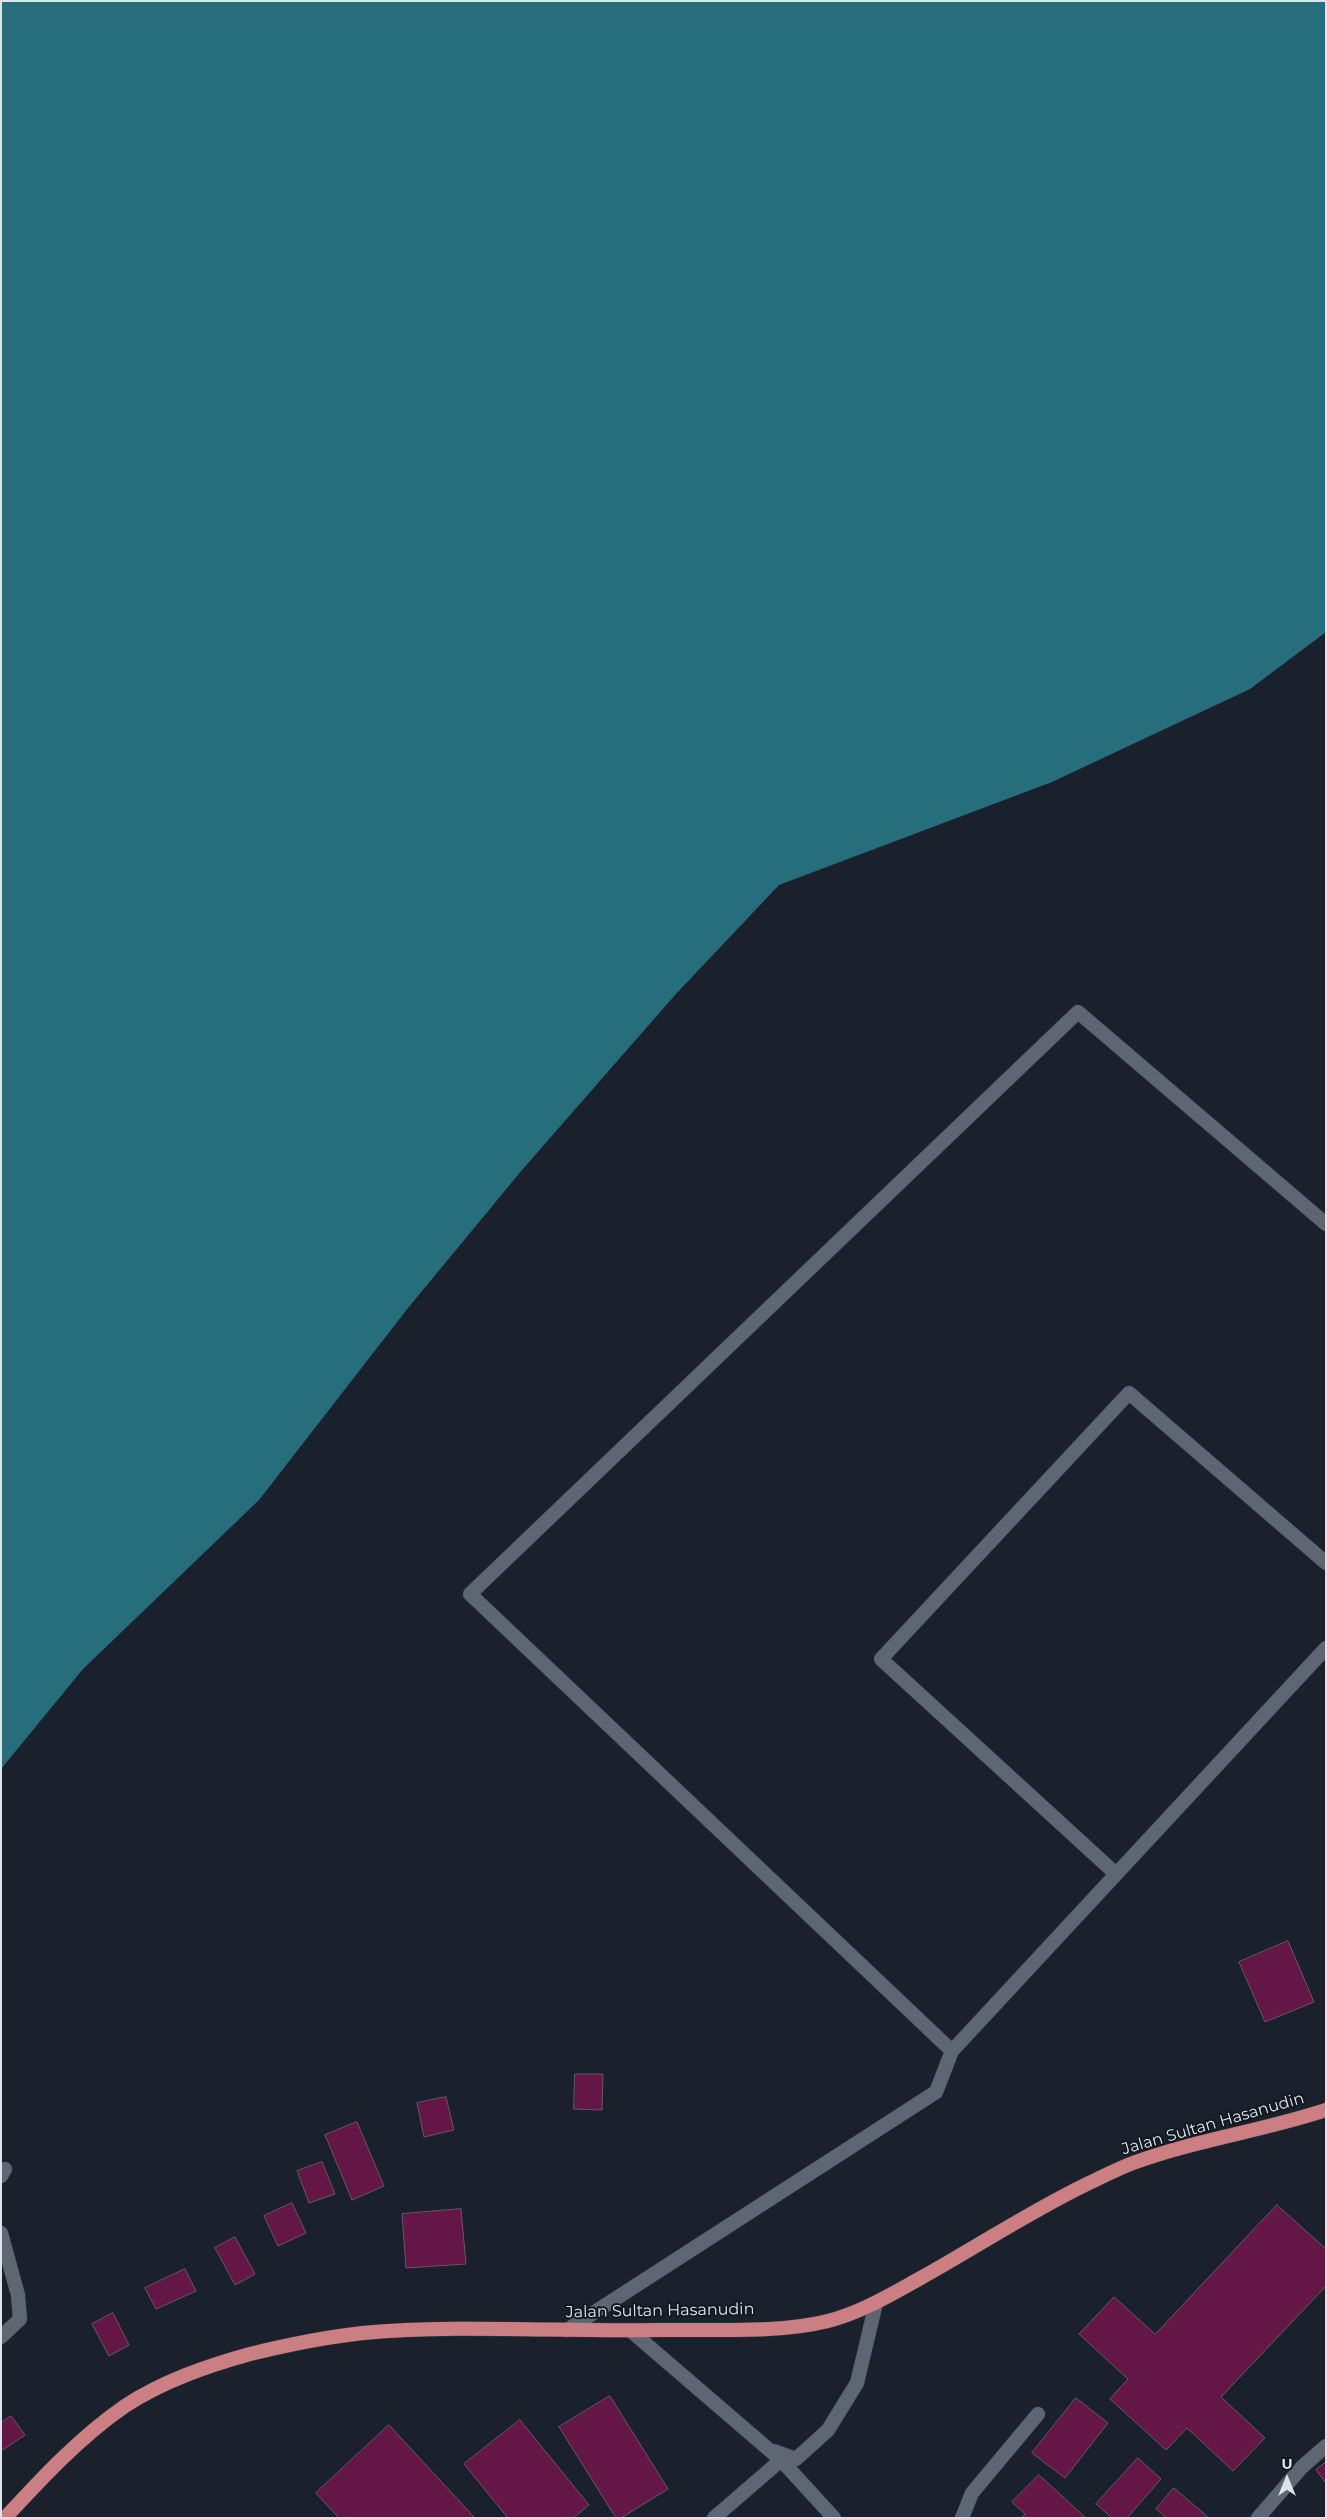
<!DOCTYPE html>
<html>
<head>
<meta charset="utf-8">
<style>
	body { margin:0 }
	#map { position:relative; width:1327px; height:2519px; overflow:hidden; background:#1a212c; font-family:Montserrat,sans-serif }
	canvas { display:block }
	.frame { position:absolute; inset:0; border:2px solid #dee3eb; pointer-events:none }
	.north { position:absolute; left:1262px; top:2454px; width:50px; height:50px; -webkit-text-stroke:4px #111822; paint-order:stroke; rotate:0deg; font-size:14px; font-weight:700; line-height:20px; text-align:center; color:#dee3eb }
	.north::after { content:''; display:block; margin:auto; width:18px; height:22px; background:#dee3eb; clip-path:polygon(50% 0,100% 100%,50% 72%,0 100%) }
</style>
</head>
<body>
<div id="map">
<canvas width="1327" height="2519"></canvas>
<div class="frame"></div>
<div class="north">U</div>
</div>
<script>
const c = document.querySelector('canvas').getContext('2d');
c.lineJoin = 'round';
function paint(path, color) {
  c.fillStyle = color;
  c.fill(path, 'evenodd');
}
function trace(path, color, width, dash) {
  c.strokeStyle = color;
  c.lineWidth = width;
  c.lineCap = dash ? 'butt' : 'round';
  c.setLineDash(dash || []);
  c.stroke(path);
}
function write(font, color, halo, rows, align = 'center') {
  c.font = font + ' Montserrat,sans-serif';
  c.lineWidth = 4;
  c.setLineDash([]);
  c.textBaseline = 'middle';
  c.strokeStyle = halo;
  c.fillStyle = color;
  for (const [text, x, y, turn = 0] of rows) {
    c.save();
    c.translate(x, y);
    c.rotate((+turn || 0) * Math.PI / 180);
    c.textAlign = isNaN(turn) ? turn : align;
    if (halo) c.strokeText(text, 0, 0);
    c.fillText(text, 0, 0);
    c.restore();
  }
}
const water = new Path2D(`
	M 1,1 L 1326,1 L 1326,632 L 1250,689 L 1052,782 L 779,885 L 675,995 L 522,1170 L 408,1308 L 259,1500 L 83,1669 L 1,1769 Z`);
const building = new Path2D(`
	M 1288,1941 L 1314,2002 L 1265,2022 L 1239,1962 Z
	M 575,2074 L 603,2074 L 602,2110 L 574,2109 Z
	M 446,2097 L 454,2130 L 424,2137 L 417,2103 Z
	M 357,2122 L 384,2186 L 352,2200 L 325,2135 Z
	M 322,2162 L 335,2194 L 309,2203 L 297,2171 Z
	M 292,2203 L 306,2233 L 278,2246 L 264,2216 Z
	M 1277,2205 L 1326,2249 L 1326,2286 L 1221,2397 L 1265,2438 L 1233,2471 L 1187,2428 L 1166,2450 L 1110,2399 L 1128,2379 L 1079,2334 L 1114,2297 L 1155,2334 Z
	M 461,2209 L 466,2264 L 406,2268 L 402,2214 Z
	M 235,2237 L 255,2274 L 235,2285 L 215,2248 Z
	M 185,2269 L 196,2291 L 156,2309 L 145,2288 Z
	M 113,2313 L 129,2345 L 109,2356 L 92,2324 Z
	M 610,2396 L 668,2489 L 621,2518 L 616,2518 L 559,2427 Z
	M 1076,2398 L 1108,2423 L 1065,2478 L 1032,2453 Z
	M 11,2416 L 25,2435 L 1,2451 L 1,2423 Z
	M 520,2420 L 589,2505 L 573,2518 L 508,2518 L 464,2464 Z
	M 389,2425 L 475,2518 L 339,2518 L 316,2493 Z
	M 1138,2458 L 1161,2479 L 1127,2518 L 1112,2518 L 1096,2504 Z
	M 1326,2462 L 1326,2483 L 1316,2470 Z
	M 1039,2475 L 1086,2518 L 1022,2518 L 1025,2514 L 1012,2502 Z
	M 1174,2488 L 1209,2518 L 1167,2518 L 1156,2509 Z`);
const service = new Path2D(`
	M 1116,1874 L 881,1659 L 1129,1393 L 1326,1563
	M 952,2051 L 470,1594 L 1078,1012 L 1326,1224
	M 567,2330 L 936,2092 L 952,2051 L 1326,1648`);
const minor = new Path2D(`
	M 1,2176 L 5,2169
	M 1,2233 L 18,2295 L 20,2319 L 1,2337
	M 631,2331 L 781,2460 L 834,2518
	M 774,2451 L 796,2459 L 828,2430 L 857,2383 L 876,2303
	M 714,2518 L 781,2460
	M 962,2518 L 972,2493 L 1038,2414
	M 1258,2518 L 1302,2467 L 1326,2446`);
const trunk = new Path2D(`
	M 5,2518 C 42,2478 80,2437 125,2406 C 163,2381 207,2366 250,2354 C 287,2345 325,2337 363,2333 C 460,2324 559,2332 657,2330 C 710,2329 776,2334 828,2321 C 860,2313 890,2295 919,2279 C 975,2248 1029,2212 1087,2184 C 1102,2177 1117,2169 1133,2163 C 1195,2140 1263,2131 1326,2110`);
const streetNames = [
	["Jalan Sultan Hasanudin",1213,2124,-16],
	["Jalan Sultan Hasanudin",660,2311,-1]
];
paint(water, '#276e7d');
paint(building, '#641747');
trace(building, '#67575f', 1);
trace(service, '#353b43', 15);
trace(minor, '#353b43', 15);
trace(trunk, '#353b43', 15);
trace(service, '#5e6673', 14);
trace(minor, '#5e6673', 14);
trace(trunk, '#cc7f83', 14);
write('16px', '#dee3eb', '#111822', streetNames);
</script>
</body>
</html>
